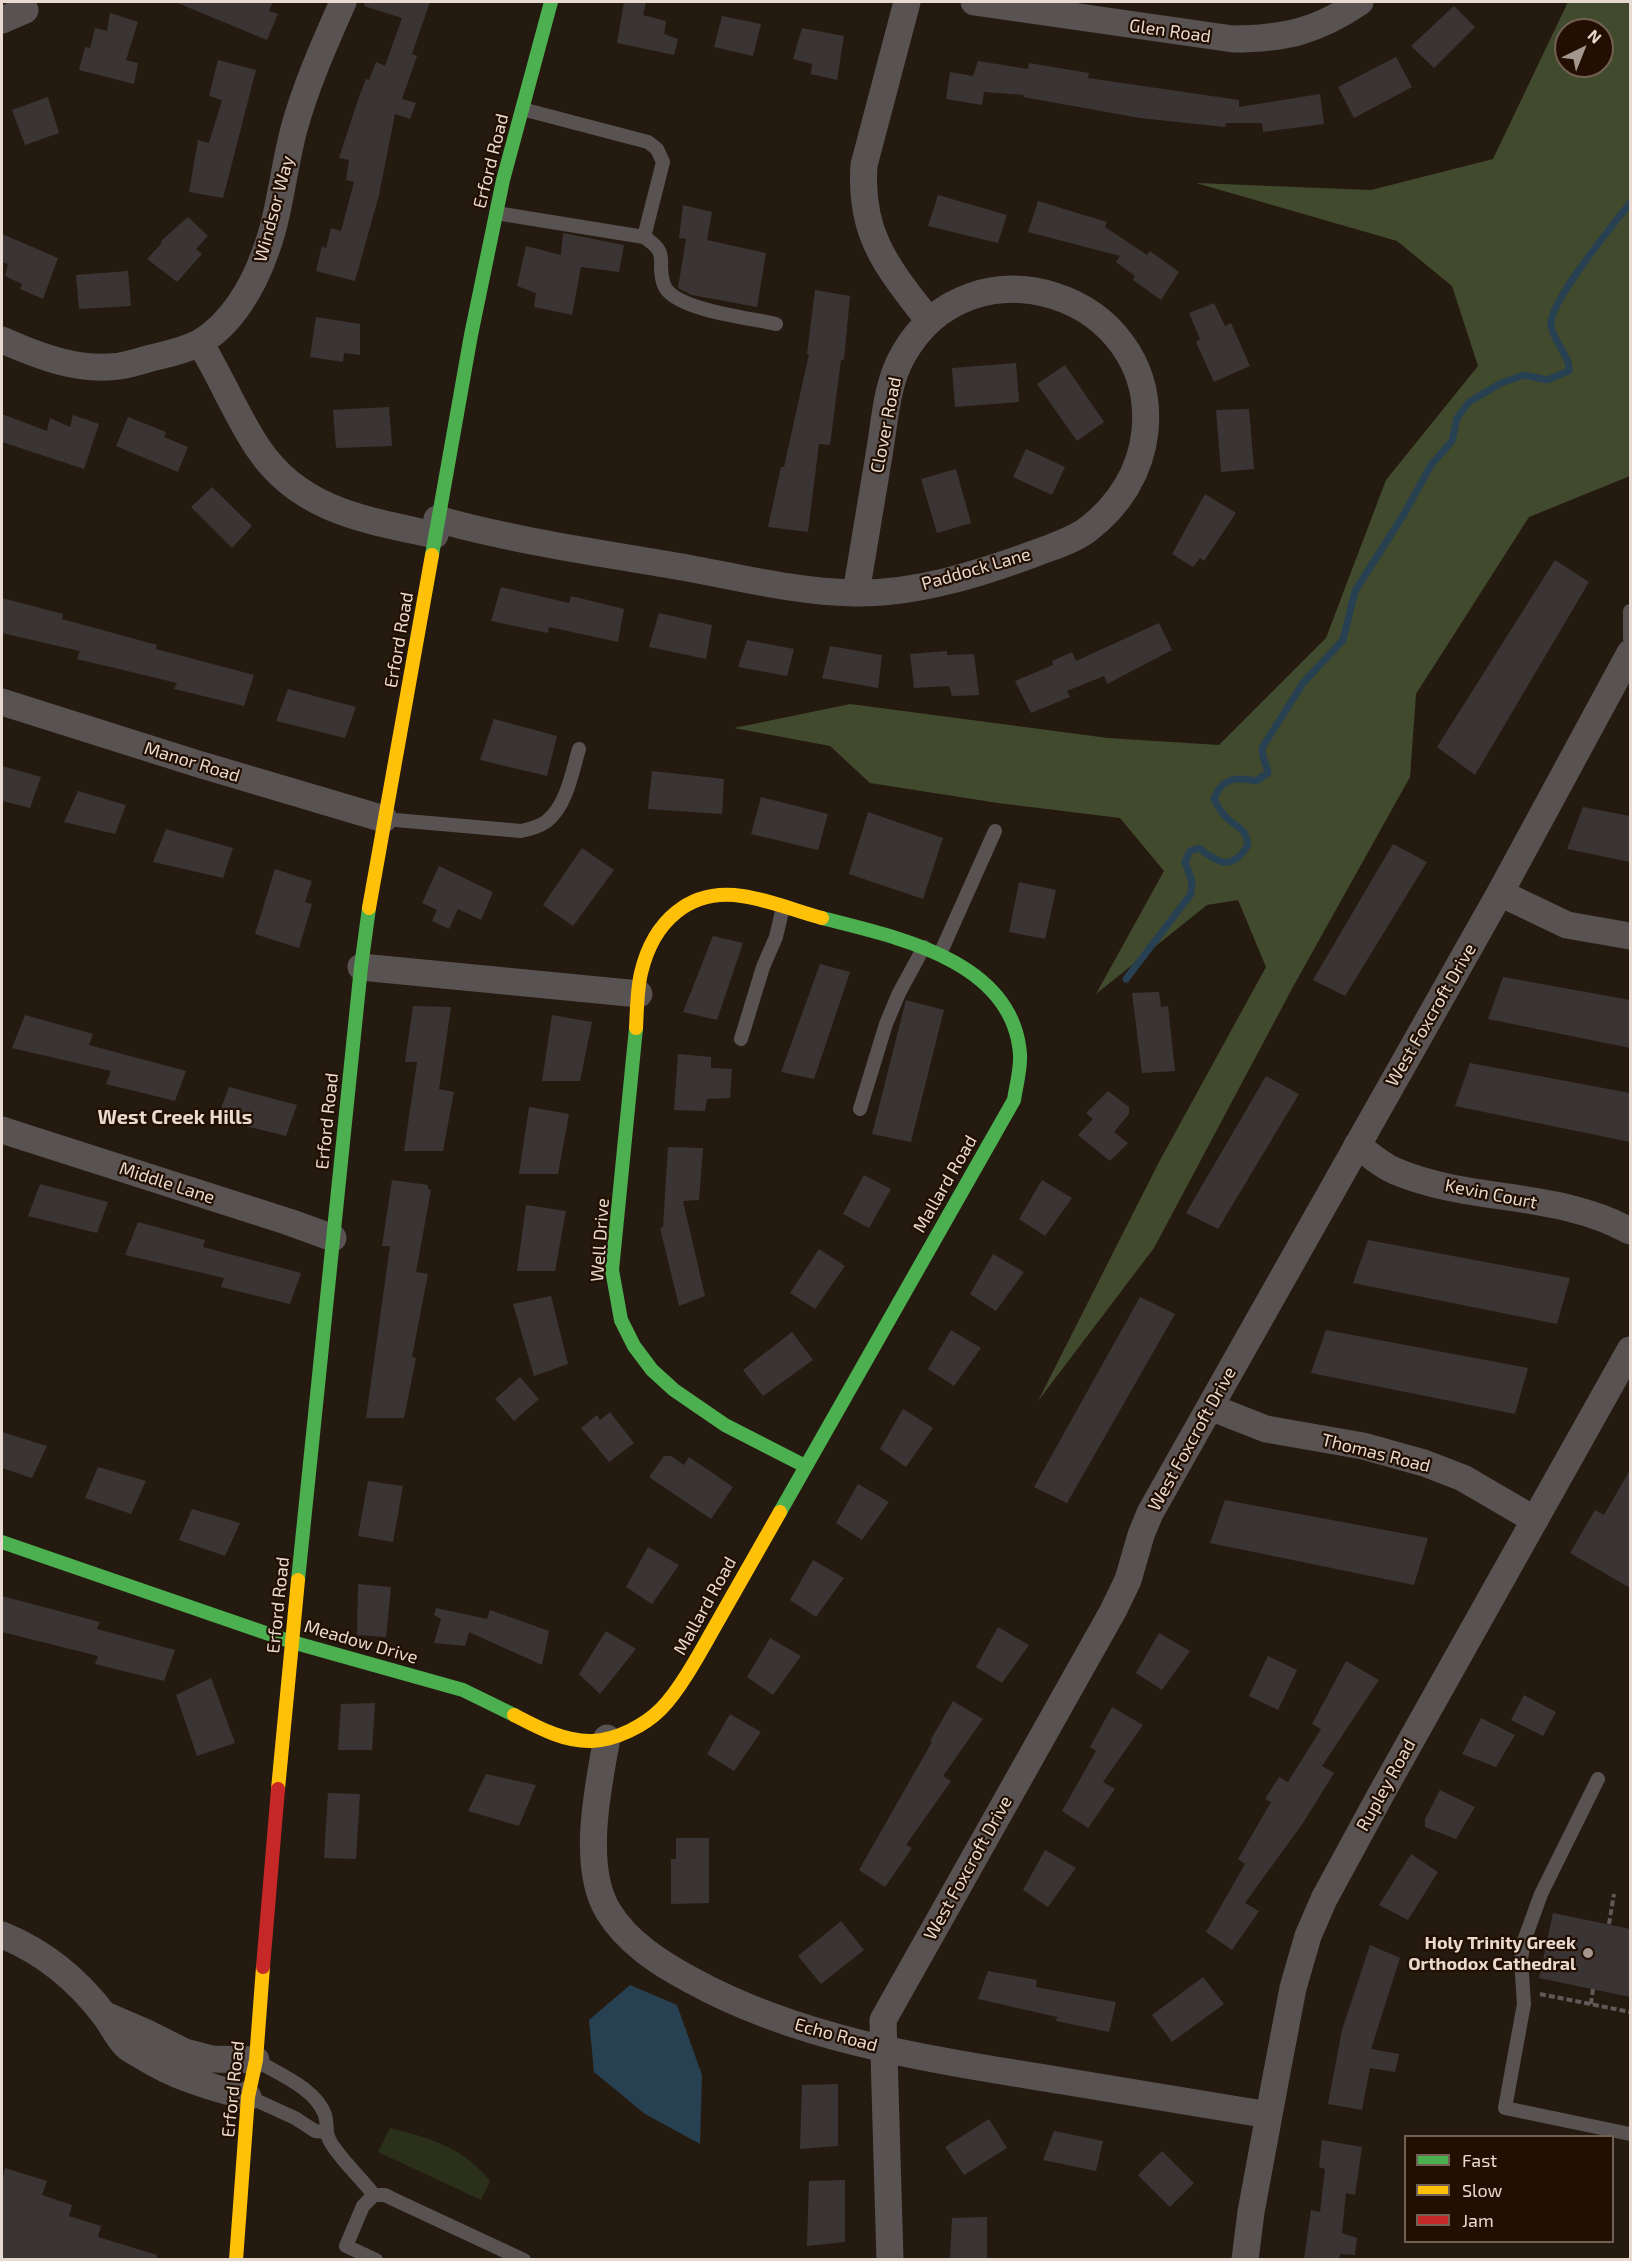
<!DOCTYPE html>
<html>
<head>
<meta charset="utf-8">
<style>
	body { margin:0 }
	#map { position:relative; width:1632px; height:2261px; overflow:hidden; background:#251a10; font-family:"Exo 2",sans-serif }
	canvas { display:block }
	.frame { position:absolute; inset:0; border:3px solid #e8dad0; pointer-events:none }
	.legend { position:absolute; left:1404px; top:2135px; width:210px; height:108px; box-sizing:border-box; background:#220f02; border:2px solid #716054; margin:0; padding:8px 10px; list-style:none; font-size:18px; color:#e8dad0 }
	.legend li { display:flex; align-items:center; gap:12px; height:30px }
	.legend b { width:30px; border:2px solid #716054 }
	.north { position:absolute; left:1554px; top:18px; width:60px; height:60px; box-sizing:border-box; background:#220f02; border:2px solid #716054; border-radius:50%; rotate:43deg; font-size:16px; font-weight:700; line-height:24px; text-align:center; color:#e8dad0 }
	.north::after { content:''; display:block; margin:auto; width:21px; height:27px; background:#a4978d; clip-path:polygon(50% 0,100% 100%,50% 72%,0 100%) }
</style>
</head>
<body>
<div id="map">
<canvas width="1632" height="2261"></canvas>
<div class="frame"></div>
<ul class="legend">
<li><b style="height:8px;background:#4caf50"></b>Fast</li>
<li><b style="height:8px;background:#ffc107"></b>Slow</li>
<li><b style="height:8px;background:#c62828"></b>Jam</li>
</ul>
<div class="north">N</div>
</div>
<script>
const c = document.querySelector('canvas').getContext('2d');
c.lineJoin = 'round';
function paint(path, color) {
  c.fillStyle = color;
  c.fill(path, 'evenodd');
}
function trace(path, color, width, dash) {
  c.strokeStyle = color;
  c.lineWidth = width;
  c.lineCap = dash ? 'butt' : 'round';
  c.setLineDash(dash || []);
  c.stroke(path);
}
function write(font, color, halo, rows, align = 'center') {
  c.font = font + ' "Exo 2",sans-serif';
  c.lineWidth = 4.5;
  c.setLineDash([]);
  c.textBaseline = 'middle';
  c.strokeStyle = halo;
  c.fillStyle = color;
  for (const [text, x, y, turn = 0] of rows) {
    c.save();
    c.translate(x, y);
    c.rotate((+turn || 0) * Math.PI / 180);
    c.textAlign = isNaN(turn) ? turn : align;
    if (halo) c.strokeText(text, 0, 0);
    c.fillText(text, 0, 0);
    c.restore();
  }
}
const green = new Path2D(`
	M 390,2128 C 430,2138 464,2148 490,2181 L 481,2200 L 378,2152 Z`);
const forest = new Path2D(`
	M 1568,2 L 1630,2 L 1630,476 L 1529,517 L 1416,694 L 1410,777 L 1294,985 L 1154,1248 L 1038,1401 L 1159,1162 L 1266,967 L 1238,900 L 1207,905 L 1096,994 L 1164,871 L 1120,818 L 998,803 L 870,783 L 830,746 L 734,728 L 850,704 L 1108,738 L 1219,745 L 1326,638 L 1386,480 L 1478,366 L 1452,286 L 1397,241 L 1196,183 L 1371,190 L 1493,159 ZM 1566,30 L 1602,30 L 1602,66 L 1566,66 Z`);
const water = new Path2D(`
	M 630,1985 L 677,2005 L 702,2075 L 700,2144 L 645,2114 L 594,2072 L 589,2020 Z`);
const stream = new Path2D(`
	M 1126,979 L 1191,894 L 1192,882 L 1185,862 L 1190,851 L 1199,848 C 1219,864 1232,871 1248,845 C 1245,827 1240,830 1228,819 C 1222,814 1218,807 1214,799 C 1222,777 1237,777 1256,781 L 1268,773 C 1266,763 1262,758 1262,748 L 1303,683 L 1343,640 L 1355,591 L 1404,514 L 1431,465 L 1452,441 L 1457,418 L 1469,402 L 1501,383 L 1524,375 L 1547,380 L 1569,371 C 1570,355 1552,341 1551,324 C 1550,301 1614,224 1630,203`);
const building = new Path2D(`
	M 175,2 L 273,2 L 269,11 L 278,14 L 267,40 Z
	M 365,2 L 430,2 L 412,54 L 417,56 L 402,99 L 416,103 L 410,119 L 395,114 L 379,195 L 355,281 L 316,271 L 322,246 L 326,248 L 331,228 L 341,231 L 354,182 L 346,180 L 349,160 L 339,158 L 359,97 L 366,79 L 369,80 L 376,62 L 385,66 L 402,18 L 364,6 Z
	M 624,2 L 646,2 L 643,15 L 666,21 L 664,34 L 678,39 L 674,55 L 617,43 Z
	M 1454,6 L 1475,27 L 1434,68 L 1411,46 Z
	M 110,13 L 138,22 L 126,60 L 138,63 L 134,84 L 79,70 L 85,47 L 90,48 L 95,28 L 107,31 Z
	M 722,16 L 761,24 L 753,56 L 714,47 Z
	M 802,28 L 844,36 L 837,80 L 811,74 L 812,64 L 793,59 Z
	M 1396,57 L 1412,87 L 1354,118 L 1338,87 Z
	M 218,60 L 256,70 L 223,198 L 189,192 L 198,140 L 209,143 L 222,100 L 209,96 Z
	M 978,61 L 1028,69 L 1029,63 L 1089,73 L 1088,78 L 1239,100 L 1239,107 L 1320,94 L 1324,124 L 1263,132 L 1262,123 L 1226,123 L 1225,127 L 1140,118 L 1023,97 L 1024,95 L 984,92 L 982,105 L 946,99 L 950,72 L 973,76 Z
	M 48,97 L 59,133 L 25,145 L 12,110 Z
	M 938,195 L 1007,215 L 998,243 L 928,226 Z
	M 1038,201 L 1107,222 L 1105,227 L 1147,255 L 1150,251 L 1179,272 L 1161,300 L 1133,280 L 1135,276 L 1116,262 L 1120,256 L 1028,232 Z
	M 683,205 L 712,212 L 707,240 L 766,253 L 757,307 L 692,295 L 678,288 L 686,239 L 679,238 Z
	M 188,217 L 208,236 L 196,249 L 202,254 L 177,282 L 147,259 L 162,243 L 161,241 Z
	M 563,233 L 624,245 L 619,272 L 581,267 L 572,315 L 534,307 L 536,293 L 517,286 L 526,246 L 561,255 Z
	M 2,234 L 58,258 L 43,299 L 20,289 L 22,284 L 5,276 L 8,264 L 2,262 Z
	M 128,271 L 131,306 L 79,309 L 76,275 Z
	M 815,290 L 850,296 L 844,360 L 841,360 L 830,445 L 819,444 L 808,532 L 768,527 L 781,467 L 784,467 L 809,354 L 807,354 Z
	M 1214,303 L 1225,326 L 1231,323 L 1250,366 L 1214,382 L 1196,342 L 1200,339 L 1189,313 Z
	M 316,317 L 360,324 L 360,355 L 344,353 L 343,362 L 310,357 Z
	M 1016,363 L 1019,402 L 955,407 L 952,368 Z
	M 1065,365 L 1104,422 L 1077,441 L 1037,384 Z
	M 389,407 L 392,446 L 336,448 L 333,410 Z
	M 1249,409 L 1254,469 L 1221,472 L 1216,410 Z
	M 2,414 L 47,431 L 50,418 L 70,427 L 73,415 L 99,424 L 84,469 L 2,442 Z
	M 128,417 L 166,432 L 164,437 L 188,447 L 178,472 L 116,446 Z
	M 1026,449 L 1065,467 L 1052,495 L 1013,477 Z
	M 956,469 L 971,523 L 937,533 L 921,479 Z
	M 212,487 L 252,526 L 232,548 L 191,507 Z
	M 1205,494 L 1236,513 L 1204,561 L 1200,558 L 1193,567 L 1172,554 Z
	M 1555,560 L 1589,582 L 1475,775 L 1437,747 Z
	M 501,587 L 569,603 L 571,596 L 624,609 L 618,642 L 549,627 L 548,633 L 491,621 Z
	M 2,598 L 63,614 L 62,619 L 157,645 L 156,649 L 254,675 L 244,706 L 174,689 L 177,683 L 77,659 L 80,651 L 2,633 Z
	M 659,613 L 712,625 L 706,659 L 649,647 Z
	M 1159,623 L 1172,650 L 1107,684 L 1104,676 L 1067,691 L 1070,697 L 1031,713 L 1015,681 L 1053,665 L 1052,661 L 1072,652 L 1076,661 Z
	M 747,640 L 794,649 L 787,676 L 738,667 Z
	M 830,646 L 882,655 L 878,688 L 822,678 Z
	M 947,651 L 947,655 L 974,654 L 979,695 L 952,696 L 949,686 L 914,688 L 910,654 Z
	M 288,689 L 356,707 L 345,738 L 276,721 Z
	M 494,719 L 557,736 L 547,776 L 480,760 Z
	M 2,766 L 41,777 L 30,808 L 2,801 Z
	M 652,771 L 724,779 L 722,814 L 648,809 Z
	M 78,791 L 126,805 L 115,834 L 64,822 Z
	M 761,797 L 828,814 L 818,850 L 751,834 Z
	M 1583,807 L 1630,816 L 1630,862 L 1567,849 Z
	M 868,812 L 943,838 L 923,899 L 849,874 Z
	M 166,829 L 233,848 L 223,878 L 153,862 Z
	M 1393,844 L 1427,862 L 1345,996 L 1313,980 Z
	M 582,848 L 614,870 L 573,926 L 543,905 Z
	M 439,866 L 493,892 L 481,920 L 458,909 L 449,929 L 432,921 L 437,910 L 422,903 Z
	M 275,869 L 312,881 L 305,902 L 312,904 L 299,948 L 255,934 Z
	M 1019,882 L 1056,890 L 1045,939 L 1009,932 Z
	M 713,936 L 743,943 L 717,1020 L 683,1012 Z
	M 820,964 L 850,972 L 814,1079 L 781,1072 Z
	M 1503,977 L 1630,1000 L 1630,1048 L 1488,1019 Z
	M 1159,992 L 1161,1007 L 1168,1006 L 1175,1071 L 1142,1073 L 1132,993 Z
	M 906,1000 L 944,1010 L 911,1142 L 872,1134 Z
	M 413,1006 L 451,1007 L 439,1089 L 454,1092 L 443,1151 L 404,1151 L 417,1062 L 405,1062 Z
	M 25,1015 L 93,1034 L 89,1045 L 186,1071 L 175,1101 L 106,1084 L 111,1071 L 12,1048 Z
	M 552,1015 L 592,1022 L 580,1081 L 542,1081 Z
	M 678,1054 L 711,1057 L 711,1068 L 732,1069 L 730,1098 L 707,1099 L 705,1111 L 674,1110 Z
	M 1470,1063 L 1630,1093 L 1630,1142 L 1455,1106 Z
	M 1266,1076 L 1299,1094 L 1218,1229 L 1186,1213 Z
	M 229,1087 L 297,1105 L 286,1136 L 217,1119 Z
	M 1108,1091 L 1129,1107 L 1129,1114 L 1114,1132 L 1128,1143 L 1110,1161 L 1078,1135 L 1093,1119 L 1086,1113 Z
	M 529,1107 L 569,1114 L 558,1174 L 519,1174 Z
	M 668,1147 L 703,1148 L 699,1200 L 683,1201 L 705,1296 L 679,1306 L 660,1228 L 663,1227 Z
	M 864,1175 L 891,1189 L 869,1228 L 843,1214 Z
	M 392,1180 L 428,1185 L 428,1189 L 431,1190 L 416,1272 L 428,1274 L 412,1357 L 416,1358 L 404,1418 L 366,1418 L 390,1246 L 382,1246 Z
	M 1042,1180 L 1072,1198 L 1045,1236 L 1019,1219 Z
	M 40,1184 L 108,1202 L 97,1233 L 28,1216 Z
	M 526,1205 L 566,1211 L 555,1271 L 517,1271 Z
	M 138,1222 L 205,1240 L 203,1247 L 301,1273 L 290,1304 L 221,1287 L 224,1278 L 125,1255 Z
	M 1368,1240 L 1570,1278 L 1557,1324 L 1353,1283 Z
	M 819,1249 L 845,1266 L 815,1309 L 790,1293 Z
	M 993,1254 L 1024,1272 L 996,1311 L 970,1294 Z
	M 551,1296 L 568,1364 L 534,1376 L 513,1304 Z
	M 1140,1297 L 1175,1314 L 1067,1503 L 1034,1487 Z
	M 951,1330 L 981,1348 L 954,1386 L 928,1369 Z
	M 1326,1330 L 1528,1368 L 1515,1414 L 1311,1373 Z
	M 792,1332 L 813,1360 L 763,1396 L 743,1370 Z
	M 520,1377 L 539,1399 L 514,1421 L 495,1399 Z
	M 903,1409 L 933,1428 L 906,1467 L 880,1449 Z
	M 610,1412 L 634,1443 L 609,1462 L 581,1428 L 597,1415 L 600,1420 Z
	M 2,1432 L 47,1446 L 32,1478 L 2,1468 Z
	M 664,1456 L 671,1456 L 684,1465 L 689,1457 L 733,1487 L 711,1519 L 649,1477 Z
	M 98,1467 L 146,1481 L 131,1514 L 85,1498 Z
	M 1630,1470 L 1630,1588 L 1570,1553 L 1595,1510 L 1604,1515 Z
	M 368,1481 L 403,1486 L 393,1542 L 358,1536 Z
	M 858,1484 L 889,1502 L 862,1540 L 836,1523 Z
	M 1225,1500 L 1428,1538 L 1414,1585 L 1210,1543 Z
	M 192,1509 L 240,1523 L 225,1556 L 179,1540 Z
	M 648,1547 L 679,1565 L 652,1604 L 626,1587 Z
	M 813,1560 L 844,1578 L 816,1617 L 790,1600 Z
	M 358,1584 L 391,1587 L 386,1637 L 357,1635 Z
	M 2,1596 L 100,1622 L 97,1629 L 175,1650 L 164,1681 L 95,1664 L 98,1656 L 2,1632 Z
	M 436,1608 L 487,1619 L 490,1610 L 549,1631 L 542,1665 L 469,1632 L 465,1646 L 434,1643 L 441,1619 L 434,1615 Z
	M 998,1627 L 1029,1645 L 1002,1683 L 976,1667 Z
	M 606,1631 L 636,1649 L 600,1694 L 579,1674 Z
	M 1159,1633 L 1190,1651 L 1162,1690 L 1136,1673 Z
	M 770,1638 L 801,1656 L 773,1695 L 747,1677 Z
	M 1268,1656 L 1297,1670 L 1278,1710 L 1249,1696 Z
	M 1346,1661 L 1379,1680 L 1322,1766 L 1334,1773 L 1303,1823 L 1245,1903 L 1259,1911 L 1232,1950 L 1206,1932 L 1245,1864 L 1238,1859 L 1271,1802 L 1265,1799 L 1279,1777 L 1288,1782 L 1321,1729 L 1312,1724 Z
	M 211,1678 L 235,1743 L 197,1756 L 176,1695 Z
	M 1524,1695 L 1556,1712 L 1543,1736 L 1511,1720 Z
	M 953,1701 L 983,1719 L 943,1776 L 951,1781 L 906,1845 L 912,1848 L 885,1887 L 859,1870 L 932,1742 L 930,1741 Z
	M 375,1703 L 372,1750 L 338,1750 L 341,1704 Z
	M 1112,1707 L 1143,1725 L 1103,1782 L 1115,1789 L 1088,1828 L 1062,1811 L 1096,1751 L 1090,1747 Z
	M 730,1714 L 761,1732 L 734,1771 L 707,1754 Z
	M 1481,1718 L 1515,1735 L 1496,1767 L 1462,1754 Z
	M 486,1774 L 536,1785 L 519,1826 L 468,1811 Z
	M 1440,1790 L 1475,1807 L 1456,1839 L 1425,1827 L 1425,1819 Z
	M 328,1793 L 360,1794 L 356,1859 L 324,1858 Z
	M 676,1838 L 709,1838 L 709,1903 L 671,1904 L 671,1859 L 676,1859 Z
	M 1045,1850 L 1076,1868 L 1048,1907 L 1023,1890 Z
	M 1411,1854 L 1438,1872 L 1408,1920 L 1379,1905 Z
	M 1553,1913 L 1630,1929 L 1630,1997 L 1539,1978 Z
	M 841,1921 L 864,1950 L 821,1984 L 798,1956 Z
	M 1370,1945 L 1400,1958 L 1371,2049 L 1399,2054 L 1395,2072 L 1370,2068 L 1362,2110 L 1328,2104 L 1342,2030 Z
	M 988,1971 L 1037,1980 L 1036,1987 L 1116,2002 L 1109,2032 L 1056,2021 L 1057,2017 L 978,1999 Z
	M 1203,1977 L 1224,2004 L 1172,2042 L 1152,2015 Z
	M 838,2084 L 838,2146 L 800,2149 L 802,2085 Z
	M 989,2119 L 1007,2148 L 964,2175 L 945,2147 Z
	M 1054,2131 L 1103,2141 L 1096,2171 L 1043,2160 Z
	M 1322,2140 L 1362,2147 L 1355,2195 L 1346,2193 L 1342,2233 L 1357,2238 L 1355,2255 L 1340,2254 L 1339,2259 L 1304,2259 L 1311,2210 L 1320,2212 L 1325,2169 L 1319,2167 Z
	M 1162,2151 L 1194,2183 L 1170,2207 L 1138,2175 Z
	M 5,2168 L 47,2181 L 42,2195 L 72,2205 L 69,2216 L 101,2226 L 98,2237 L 157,2255 L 157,2259 L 2,2259 L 2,2181 Z
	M 845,2180 L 845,2242 L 807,2246 L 809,2181 Z
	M 987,2217 L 987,2259 L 950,2259 L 952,2218 Z`);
const path = new Path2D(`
	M 1609,1924 L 1614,1894
	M 1540,1994 L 1630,2012
	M 1591,2004 L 1593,1989`);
const lane = new Path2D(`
	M 522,109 L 648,142 L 657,149 L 663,162 L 644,237
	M 496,213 L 644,237 C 672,255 655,261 664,285 C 673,310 751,318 776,324
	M 1630,611 L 1630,638
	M 384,819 L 521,831 C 530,829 539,827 547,821 C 567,805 572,772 579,749
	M 940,954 L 995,831
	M 741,1039 L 763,967 L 776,937 L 783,907
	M 860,1109 L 886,1024 L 899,993 L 924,947
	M 1598,1779 L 1541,1894 L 1524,1941 L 1521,1959 L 1524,2004 L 1505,2108 L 1630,2134
	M 257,2061 C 279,2074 316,2089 325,2115 C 329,2128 323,2132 333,2146 C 345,2164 361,2178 374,2195 L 385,2195 L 393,2199 L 524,2260
	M 249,2097 L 295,2118 L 315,2131 L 325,2132
	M 374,2195 L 363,2206 L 346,2246 L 376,2260`);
const street = new Path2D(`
	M 907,2 L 864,165 C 859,236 889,269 929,321
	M 974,2 L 1233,39 C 1284,39 1318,31 1360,2
	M 2,20 L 25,10
	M 2,340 C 38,356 79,372 120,366 C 131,364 141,361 151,358 C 167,354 184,351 199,343 C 231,325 253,287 265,253 C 280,214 283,170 294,129 C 306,85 325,43 343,2
	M 200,343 C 221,377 236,415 258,448 C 300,511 366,520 435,535
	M 437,519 C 515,541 596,552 676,566 C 734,576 794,592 854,593 C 916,594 979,574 1036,553 C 1054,546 1072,541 1087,530 C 1119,506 1141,471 1145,431 C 1158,294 971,233 903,355 C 887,383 885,418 880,449 C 872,497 864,545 856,593
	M 2,702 L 195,763 L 384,819
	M 1500,893 L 1567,925 L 1630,936
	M 361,967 L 639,994
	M 2,1130 L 289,1222 L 333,1238
	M 1357,1145 C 1369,1154 1381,1165 1395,1171 C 1470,1203 1559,1191 1630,1231
	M 1210,1407 L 1266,1429 L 1363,1446 L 1424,1463 L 1463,1478 L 1535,1520
	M 607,1738 C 598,1787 581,1866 608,1911 C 627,1942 659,1963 691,1980 C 805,2043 941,2061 1069,2082 C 1135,2093 1202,2104 1269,2115
	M 2,1935 C 44,1952 78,1980 105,2016 C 112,2025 118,2038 126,2046 C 130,2050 137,2053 142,2056 C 175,2077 210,2087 248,2097
	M 105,2015 L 149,2034 L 185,2052 L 212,2059 L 256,2060
	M 890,2260 L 883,2020 L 1113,1611 L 1128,1580 L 1141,1535 L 1150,1513 L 1500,893 L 1630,653
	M 1245,2260 L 1251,2212 L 1276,2077 L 1293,1988 L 1308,1936 L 1324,1899 L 1381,1794 L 1630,1350`);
const fast = new Path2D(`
	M 432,555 L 471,335 L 503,180 L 551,2
	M 636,1028 L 612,1270 L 621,1320 L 634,1346 L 652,1370 L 674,1390 L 725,1425 L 805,1466
	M 780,1512 L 1014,1100 C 1016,1086 1021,1069 1020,1054 C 1013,960 896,937 822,918
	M 2,1542 L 292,1642 L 463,1690 L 514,1715
	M 298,1580 L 361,967 L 369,908`);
const slow = new Path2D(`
	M 369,908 L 432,555
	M 636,1028 C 637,1010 637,990 641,973 C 653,922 689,888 742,896 C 770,900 796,911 822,918
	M 514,1715 C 537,1727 564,1742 592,1741 C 616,1740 644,1726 661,1709 C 680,1690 701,1651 714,1628 C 736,1589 758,1551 780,1512
	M 278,1789 L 298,1580
	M 236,2260 L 248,2097 L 256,2060 L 263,1967`);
const jam = new Path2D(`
	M 263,1967 L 278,1789`);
const markers = [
	[1588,1953,6,"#a4978d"]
];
const streetNames = [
	["Glen Road",1170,31,8],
	["Erford Road",491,161,-76],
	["Windsor Way",274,209,-75],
	["Clover Road",886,425,-79],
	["Paddock Lane",976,569,-16],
	["Erford Road",399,640,-80],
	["Manor Road",192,762,17],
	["West Foxcroft Drive",1431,1015,-60],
	["Erford Road",327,1121,-84],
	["Middle Lane",167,1183,18],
	["Mallard Road",945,1184,-60],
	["Kevin Court",1491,1194,11],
	["Well Drive",600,1240,-86],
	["West Foxcroft Drive",1192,1439,-61],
	["Thomas Road",1376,1453,14],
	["Erford Road",278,1605,-84],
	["Mallard Road",705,1606,-61],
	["Meadow Drive",361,1642,16],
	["Rupley Road",1386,1785,-61],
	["West Foxcroft Drive",968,1868,-61],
	["Echo Road",836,2035,15],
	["Erford Road",233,2089,-84]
];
const poiNames = [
	["Holy Trinity Greek",1576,1943],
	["Orthodox Cathedral",1576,1964]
];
const neighbourhoodNames = [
	["West Creek Hills",175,1117]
];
paint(green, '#2a301a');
paint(forest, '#424a2e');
paint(water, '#274152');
trace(stream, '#274152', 7);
paint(building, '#3b3434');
trace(path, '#605957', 4, [6, 3]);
trace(lane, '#585352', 14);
trace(street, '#585352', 27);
trace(fast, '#4caf50', 14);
trace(slow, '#ffc107', 14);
trace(jam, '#c62828', 14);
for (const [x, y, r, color] of markers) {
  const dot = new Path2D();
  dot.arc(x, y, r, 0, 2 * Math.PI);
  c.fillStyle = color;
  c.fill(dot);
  trace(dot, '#220f02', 2);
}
write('18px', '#e8dad0', '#220f02', streetNames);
write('bold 18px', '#e8dad0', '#220f02', poiNames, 'right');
write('bold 20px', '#e8dad0', '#220f02', neighbourhoodNames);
</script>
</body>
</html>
